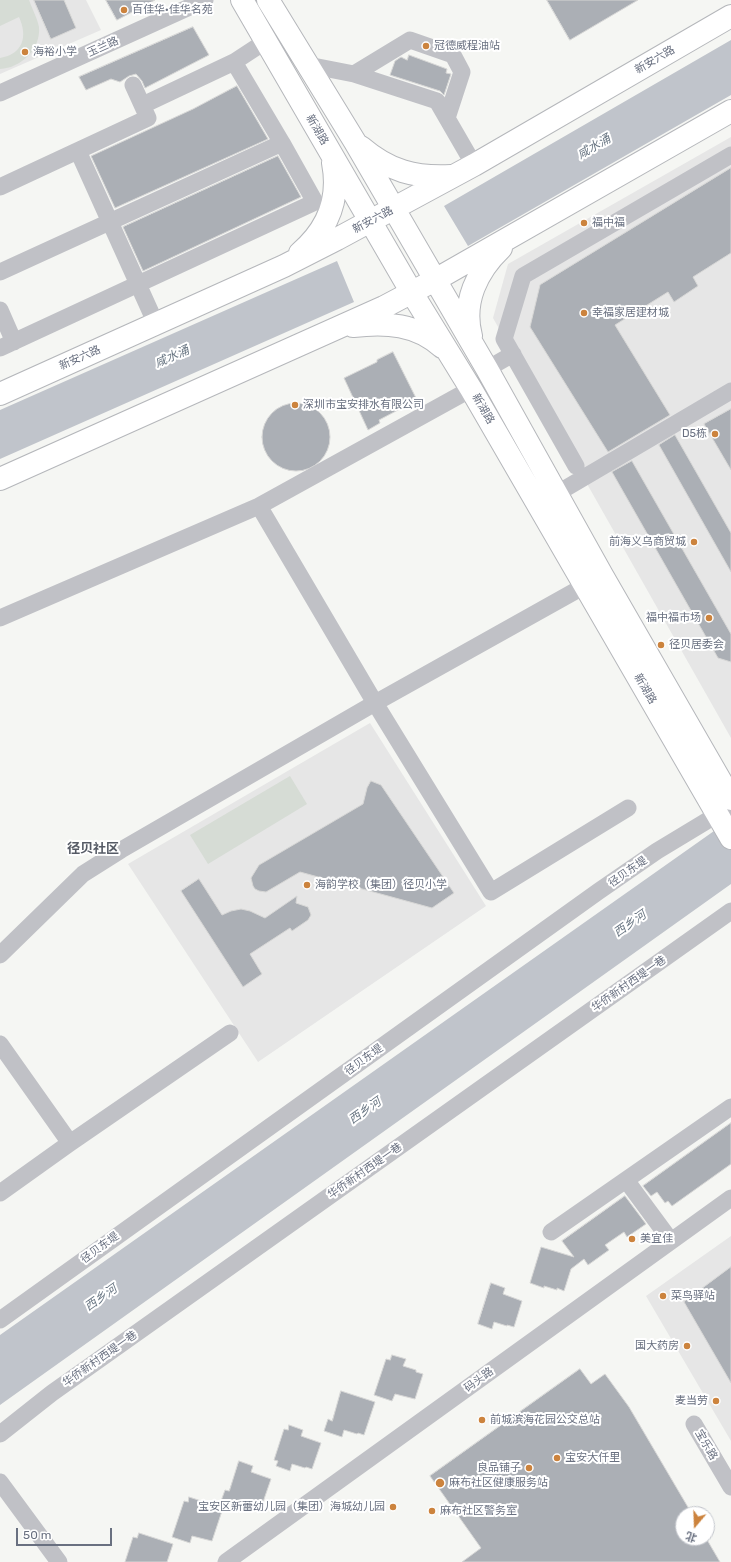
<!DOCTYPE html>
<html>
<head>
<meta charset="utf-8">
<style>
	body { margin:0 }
	#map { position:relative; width:731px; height:1562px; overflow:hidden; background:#f5f6f3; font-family:Rubik,"Noto Sans SC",sans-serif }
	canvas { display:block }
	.north { position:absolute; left:675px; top:1506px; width:40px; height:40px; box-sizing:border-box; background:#fff; border:1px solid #c3c6cc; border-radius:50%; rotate:199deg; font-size:11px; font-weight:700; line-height:16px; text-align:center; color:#697080 }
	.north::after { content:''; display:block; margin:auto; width:14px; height:18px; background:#cc833d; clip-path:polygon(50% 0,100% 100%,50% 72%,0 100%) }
	.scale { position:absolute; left:16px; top:1528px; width:96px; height:18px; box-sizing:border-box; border:2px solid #697080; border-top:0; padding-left:5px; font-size:12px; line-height:14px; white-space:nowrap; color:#697080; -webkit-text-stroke:3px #fff; paint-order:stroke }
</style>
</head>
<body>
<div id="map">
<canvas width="731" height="1562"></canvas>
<div class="north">北</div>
<div class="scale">50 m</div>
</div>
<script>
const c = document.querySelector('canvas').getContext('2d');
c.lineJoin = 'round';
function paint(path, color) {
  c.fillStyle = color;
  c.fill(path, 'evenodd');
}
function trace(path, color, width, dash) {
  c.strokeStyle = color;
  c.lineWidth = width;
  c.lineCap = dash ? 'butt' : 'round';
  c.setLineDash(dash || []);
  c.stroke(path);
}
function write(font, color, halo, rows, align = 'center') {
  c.font = font + ' Rubik,"Noto Sans SC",sans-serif';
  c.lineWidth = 4;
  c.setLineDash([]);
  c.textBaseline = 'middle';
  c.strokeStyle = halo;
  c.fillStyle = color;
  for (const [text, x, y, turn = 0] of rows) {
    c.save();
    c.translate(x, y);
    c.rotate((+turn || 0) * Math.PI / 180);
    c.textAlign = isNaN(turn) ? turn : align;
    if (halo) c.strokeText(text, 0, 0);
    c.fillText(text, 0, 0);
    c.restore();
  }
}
const built = new Path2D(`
	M 0,0 L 86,0 L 101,30 L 0,74 Z
	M 731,137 L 731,738 L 493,318 L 508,264 Z
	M 370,723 L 486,906 L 258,1062 L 128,864 Z
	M 731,1236 L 731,1441 L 646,1296 Z`);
const green = new Path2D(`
	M 0,0 L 29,0 C 32,9 37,17 39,27 C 41,49 21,68 0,69 L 0,58 C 23,54 28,37 19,17 L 0,26 Z
	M 290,776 L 307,804 L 208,864 L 190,835 Z`);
const water = new Path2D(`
	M 731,40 L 731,95 L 468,246 L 444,206 Z
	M 337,261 L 354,302 L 0,459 L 0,410 Z
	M 731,819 L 731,884 L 0,1405 L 0,1335 Z`);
const building = new Path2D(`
	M 34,0 L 64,0 L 76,28 L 51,39 Z
	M 106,0 L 155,0 L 117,20 Z
	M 547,0 L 638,0 L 570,40 Z
	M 193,27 L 209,55 L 145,88 L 142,81 L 136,74 L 129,76 L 120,82 L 111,79 L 86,90 L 79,77 Z
	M 409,55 L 447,69 L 446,73 L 451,74 L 444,95 L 440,91 L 390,75 L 395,61 L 401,57 L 407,60 Z
	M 237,86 L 268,139 L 115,208 L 91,156 L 193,109 Z
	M 278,156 L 301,197 L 143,271 L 123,227 Z
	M 731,168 L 731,253 L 693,277 L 698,286 L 674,302 L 668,292 L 615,325 L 670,415 L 608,452 L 530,327 L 540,285 Z
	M 393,352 L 417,400 L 379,420 L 380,423 L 368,430 L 344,378 L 377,362 L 377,360 Z
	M262 437a34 34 0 1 1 68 0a34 34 0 1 1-68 0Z
	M 731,409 L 731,470 L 704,424 Z
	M 675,435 L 731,533 L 731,572 L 659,445 Z
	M 632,461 L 731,634 L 731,662 L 718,658 L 612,472 Z
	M 371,781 L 381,785 L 454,893 L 432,908 L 300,872 L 266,892 L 259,891 L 255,889 L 253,886 L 251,878 L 259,865 L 363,804 L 367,788 Z
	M 199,879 L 222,915 L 231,911 L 241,909 L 250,911 L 265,918 L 297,896 L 296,903 L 308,907 L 311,915 L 308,920 L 292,931 L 290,928 L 250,954 L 262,974 L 243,987 L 181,891 Z
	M 731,1123 L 731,1164 L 672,1206 L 668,1201 L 665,1203 L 657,1192 L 651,1196 L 643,1186 Z
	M 625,1196 L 646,1224 L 627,1237 L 624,1232 L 605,1245 L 609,1250 L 588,1265 L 584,1259 L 571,1269 L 564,1291 L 557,1288 L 557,1290 L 544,1286 L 544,1288 L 530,1283 L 541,1247 L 574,1257 L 562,1241 Z
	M 731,1267 L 731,1383 L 684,1302 Z
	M 491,1283 L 505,1288 L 503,1294 L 522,1301 L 514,1327 L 507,1325 L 507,1326 L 494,1322 L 492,1329 L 478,1324 Z
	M 392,1355 L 406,1359 L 403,1366 L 416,1370 L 416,1372 L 423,1374 L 415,1399 L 395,1394 L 392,1401 L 374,1395 L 386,1359 L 390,1360 Z
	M 580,1369 L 591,1384 L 605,1374 L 629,1407 L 692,1514 L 683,1514 L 683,1538 L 706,1538 L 720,1562 L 462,1562 L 481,1548 L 430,1476 Z
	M 341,1391 L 375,1402 L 364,1435 L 358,1433 L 357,1434 L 344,1430 L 342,1437 L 324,1431 L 328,1419 L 332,1421 Z
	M 289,1425 L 303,1430 L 301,1436 L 321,1443 L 312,1469 L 306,1467 L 305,1468 L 292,1464 L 290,1471 L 276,1466 L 278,1461 L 274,1460 L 284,1429 L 288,1430 Z
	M 239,1461 L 253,1466 L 251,1472 L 271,1479 L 262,1505 L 255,1503 L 255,1505 L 242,1500 L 240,1507 L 221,1501 L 225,1490 L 229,1491 Z
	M 189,1497 L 223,1508 L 212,1541 L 192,1536 L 190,1543 L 172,1537 L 184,1501 L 188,1502 Z
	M 139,1533 L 173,1544 L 167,1562 L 125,1562 L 133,1537 L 137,1538 Z`);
const minor = new Path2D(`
	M 308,65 L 354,74 L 437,101 L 474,165
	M 354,74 L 410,40 L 453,55 L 462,72 L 447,118
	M 0,93 L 205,0
	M 143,105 L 234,62 L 266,41
	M 78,151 L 156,324
	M 0,187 L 148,118 L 133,85
	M 0,272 L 282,143
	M 0,310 L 14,342
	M 0,348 L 315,202 L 282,143 L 234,62
	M 487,369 L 513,354
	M 576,466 L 504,339 L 523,276 L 731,155
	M 556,494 L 731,391
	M 259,506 L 375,703 L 491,892 L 628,808
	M 0,618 L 259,506 L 471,389
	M 0,955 L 83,874 L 121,850 L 375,703 L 595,580
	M 0,1044 L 70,1143
	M 626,1180 L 671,1241
	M 0,1193 L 70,1143 L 230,1033
	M 551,1232 L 731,1107
	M 0,1320 L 599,891 L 657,851 L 705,822 L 726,808
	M 694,1424 L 731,1487
	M 0,1434 L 52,1393 L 731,911
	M 0,1482 L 59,1562
	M 226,1562 L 731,1198`);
const major = new Path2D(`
	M 242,0 L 412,293 L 471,389 L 731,838
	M 268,0 L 355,142 L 487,369 L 602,575 L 731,799
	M 361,147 C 389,171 415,178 451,176
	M 300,253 C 328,229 340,199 333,163
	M 353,326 C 386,322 417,324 442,347
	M 471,336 C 462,302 477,271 501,248
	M 0,394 L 284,266 L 337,239 L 474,165 L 731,16
	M 0,479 L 384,307 L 435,280 L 731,111`);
const markers = [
	[124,10,4,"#cc833d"],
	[426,46,4,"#cc833d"],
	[25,52,4,"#cc833d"],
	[584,223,4,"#cc833d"],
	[584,313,4,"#cc833d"],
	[295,405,4,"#cc833d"],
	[715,434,4,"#cc833d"],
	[694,542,4,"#cc833d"],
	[709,618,4,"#cc833d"],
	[661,645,4,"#cc833d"],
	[307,885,4,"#cc833d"],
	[632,1239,4,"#cc833d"],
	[663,1296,4,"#cc833d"],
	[687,1346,4,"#cc833d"],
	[716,1401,4,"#cc833d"],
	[482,1420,4,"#cc833d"],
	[557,1458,4,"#cc833d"],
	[529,1468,4,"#cc833d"],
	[440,1483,5,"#cc833d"],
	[393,1507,4,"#cc833d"],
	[432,1511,4,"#cc833d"]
];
const poiNames = [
	["百佳华·佳华名苑",132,10],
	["冠德威程油站",434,46],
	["海裕小学",33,52],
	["福中福",592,223],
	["幸福家居建材城",592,313],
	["深圳市宝安排水有限公司",303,405],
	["D5栋",707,434,"right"],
	["前海义乌商贸城",686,542,"right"],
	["福中福市场",701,618,"right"],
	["径贝居委会",669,645],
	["海韵学校（集团）径贝小学",315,885],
	["美宜佳",640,1239],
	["菜鸟驿站",671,1296],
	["国大药房",679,1346,"right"],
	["麦当劳",708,1401,"right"],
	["前城滨海花园公交总站",490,1420],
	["宝安大仟里",565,1458],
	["良品铺子",521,1468,"right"],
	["麻布社区健康服务站",449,1483],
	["宝安区新蕾幼儿园（集团）海城幼儿园",385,1507,"right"],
	["麻布社区警务室",440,1511]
];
const streetNames = [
	["玉兰路",103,47,-24],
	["新安六路",655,60,-30],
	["新湖路",317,130,60],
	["新安六路",373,220,-28],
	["新安六路",80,358,-24],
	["新湖路",483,409,60],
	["新湖路",645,689,60],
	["径贝东堤",628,872,-35],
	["华侨新村西堤一巷",629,984,-35],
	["径贝东堤",364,1060,-36],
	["华侨新村西堤一巷",365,1171,-35],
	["径贝东堤",100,1248,-36],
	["华侨新村西堤一巷",100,1359,-35],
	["码头路",479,1380,-36],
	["宝乐路",706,1445,60]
];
const waterNames = [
	["咸水涌",594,147,-30],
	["咸水涌",172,357,-24],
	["西乡河",630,924,-35],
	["西乡河",365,1111,-35],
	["西乡河",101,1298,-35]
];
const quarterNames = [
	["径贝社区",93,849]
];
paint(built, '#e6e6e6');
paint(green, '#d6dcd5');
paint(water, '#c0c4cb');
paint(building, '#abafb5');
trace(building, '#d7d7d6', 1);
trace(major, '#b5b7bb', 24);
trace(minor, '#c0c1c6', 17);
trace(major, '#fff', 22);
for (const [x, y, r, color] of markers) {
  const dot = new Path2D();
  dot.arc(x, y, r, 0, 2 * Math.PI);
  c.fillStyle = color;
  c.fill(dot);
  trace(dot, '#fff', 1.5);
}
write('11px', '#697080', '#fff', poiNames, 'left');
write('11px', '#697080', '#fff', streetNames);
write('italic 12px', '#697683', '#fff', waterNames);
write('bold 13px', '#565b66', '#fff', quarterNames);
</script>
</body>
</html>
